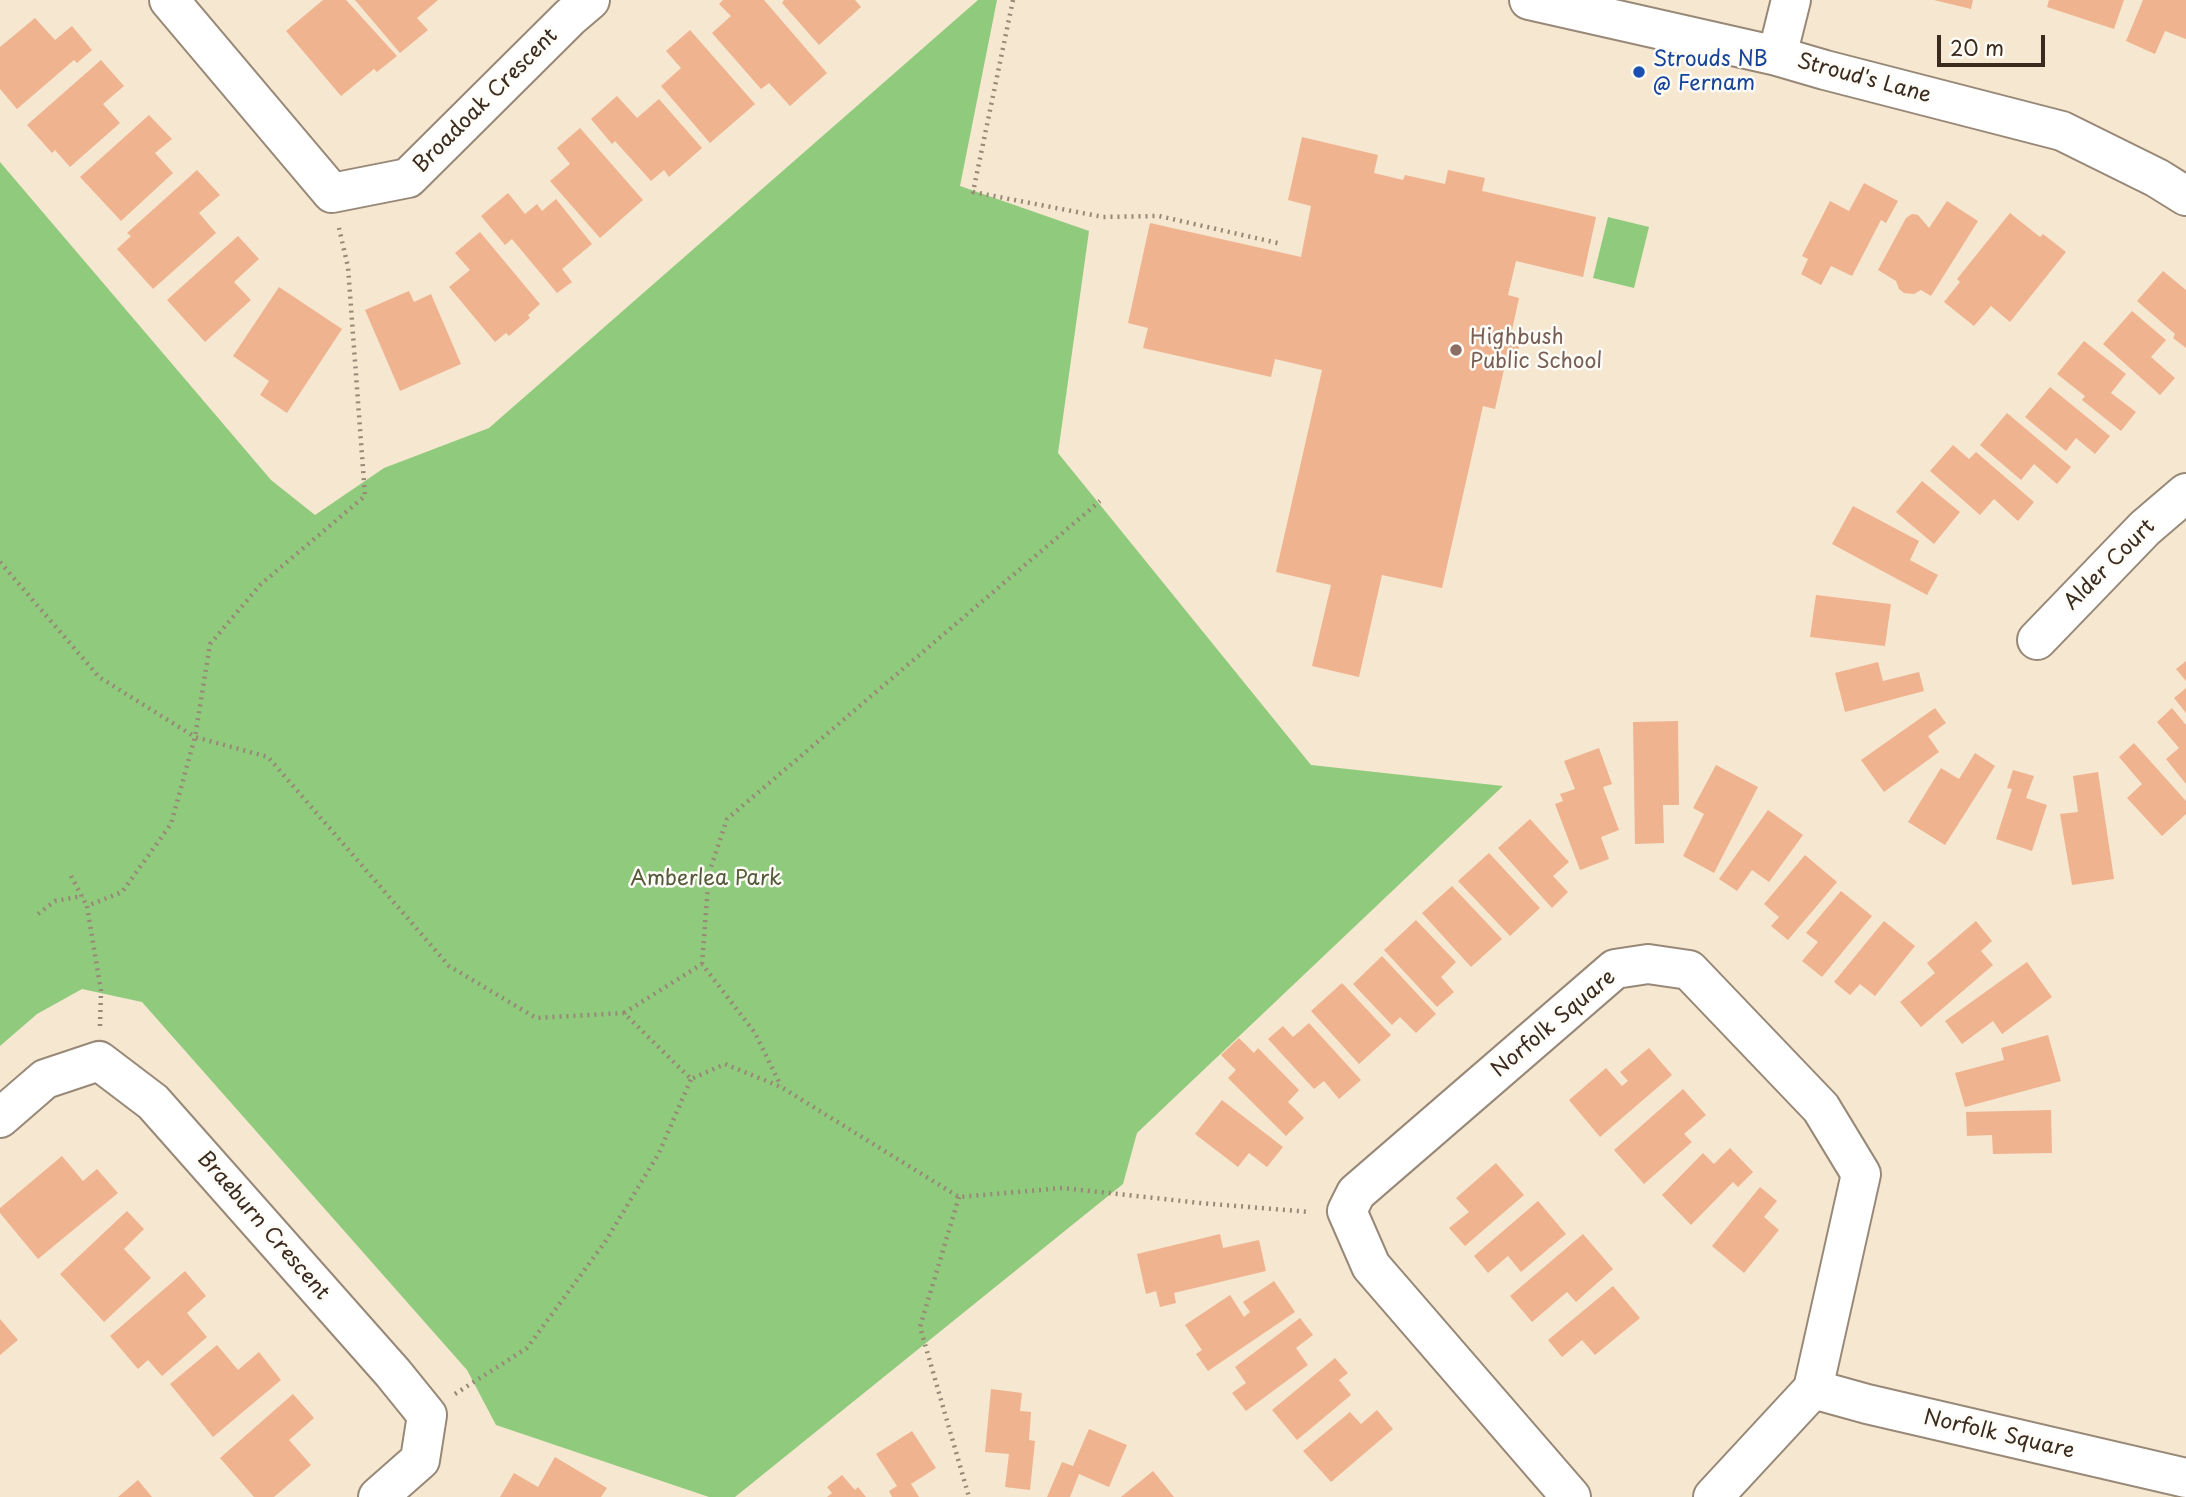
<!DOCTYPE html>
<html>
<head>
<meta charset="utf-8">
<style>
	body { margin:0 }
	#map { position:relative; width:2186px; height:1497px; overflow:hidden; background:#f5e7d0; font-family:"Playpen Sans",sans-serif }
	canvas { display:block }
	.scale { position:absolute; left:1937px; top:35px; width:108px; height:32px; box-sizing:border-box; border:4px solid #3b2a1e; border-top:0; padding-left:9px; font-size:21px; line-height:24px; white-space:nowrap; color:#3b2a1e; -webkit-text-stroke:5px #fdfcf7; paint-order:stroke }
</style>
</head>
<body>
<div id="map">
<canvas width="2186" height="1497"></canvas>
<div class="scale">20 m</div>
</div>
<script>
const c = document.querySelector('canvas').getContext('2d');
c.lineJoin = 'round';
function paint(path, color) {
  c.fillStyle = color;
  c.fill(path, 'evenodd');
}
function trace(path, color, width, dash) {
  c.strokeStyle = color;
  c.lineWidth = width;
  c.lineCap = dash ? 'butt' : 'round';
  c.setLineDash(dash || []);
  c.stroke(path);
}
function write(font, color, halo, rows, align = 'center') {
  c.font = font + ' "Playpen Sans",sans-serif';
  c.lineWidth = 5;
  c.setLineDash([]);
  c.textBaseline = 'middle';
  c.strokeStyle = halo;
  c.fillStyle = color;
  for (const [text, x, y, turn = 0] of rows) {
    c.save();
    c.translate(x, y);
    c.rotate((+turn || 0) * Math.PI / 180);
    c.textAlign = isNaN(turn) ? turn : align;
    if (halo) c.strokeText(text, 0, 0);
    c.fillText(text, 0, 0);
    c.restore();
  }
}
const green = new Path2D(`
	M 978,0 L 997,0 L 960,186 L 1089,231 L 1058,453 L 1311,765 L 1503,786 L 1137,1133 L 1123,1184 L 735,1497 L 709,1497 L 496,1425 L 467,1370 L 142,1002 L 82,989 L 37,1014 L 0,1046 L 0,162 L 271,480 L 315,515 L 384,468 L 489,428 Z
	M 1608,217 L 1649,227 L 1634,288 L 1593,278 Z`);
const building = new Path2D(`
	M 323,0 L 346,0 L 397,56 L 377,72 L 374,69 L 341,96 L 286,31 Z
	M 355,0 L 438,0 L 417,18 L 428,30 L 400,53 Z
	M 723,0 L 764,0 L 827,73 L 790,106 L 769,83 L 761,89 L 712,33 L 731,16 L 719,4 Z
	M 784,0 L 855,0 L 861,7 L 819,45 L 782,3 Z
	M 1934,0 L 1973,0 L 1971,9 Z
	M 2049,0 L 2124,0 L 2114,29 L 2047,7 Z
	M 2143,0 L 2186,0 L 2186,39 L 2165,31 L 2155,54 L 2126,41 Z
	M 35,18 L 55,40 L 72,26 L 92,50 L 77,63 L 74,60 L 17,109 L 0,89 L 0,47 Z
	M 690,30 L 755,104 L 710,143 L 661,86 L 681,68 L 666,51 Z
	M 101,60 L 124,86 L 103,104 L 120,123 L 70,167 L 55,150 L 52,153 L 27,125 Z
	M 617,96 L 637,118 L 659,99 L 702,148 L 669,177 L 664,170 L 651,181 L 615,141 L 612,144 L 591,119 Z
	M 149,115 L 172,139 L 155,153 L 173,173 L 121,221 L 80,177 Z
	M 580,128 L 643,200 L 600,238 L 550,181 L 570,164 L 557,148 Z
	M 1302,137 L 1378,155 L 1374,173 L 1403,180 L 1405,175 L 1445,184 L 1448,170 L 1485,178 L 1482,191 L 1596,217 L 1583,277 L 1516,261 L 1508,295 L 1519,298 L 1509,344 L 1519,346 L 1515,367 L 1505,365 L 1495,409 L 1483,406 L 1442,588 L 1382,575 L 1359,677 L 1312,666 L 1331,585 L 1276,572 L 1322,370 L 1275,359 L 1271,377 L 1143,348 L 1148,328 L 1128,323 L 1150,223 L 1301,257 L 1311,206 L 1288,200 Z
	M 197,170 L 220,195 L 199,213 L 216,233 L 153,289 L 117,249 L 131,236 L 127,233 Z
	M 1864,183 L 1898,201 L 1886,223 L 1881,220 L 1852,276 L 1831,266 L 1821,285 L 1801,274 L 1808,259 L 1802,256 L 1830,201 L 1849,211 Z
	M 508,193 L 525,214 L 537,204 L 542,211 L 556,199 L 592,244 L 562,269 L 572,282 L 557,293 L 512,239 L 505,245 L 481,216 Z
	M 1947,201 L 1978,221 L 1931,296 L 1921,290 L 1914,294 L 1904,293 L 1899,289 L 1896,281 L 1878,270 L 1906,218 L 1912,214 L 1918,215 L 1929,228 Z
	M 2010,213 L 2040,237 L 2043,234 L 2066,252 L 2010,322 L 1991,306 L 1974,326 L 1944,302 L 1960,282 L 1957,279 Z
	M 480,232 L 540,304 L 528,315 L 530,318 L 509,336 L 506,333 L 495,342 L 449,287 L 470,270 L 455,253 Z
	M 238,236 L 259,259 L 234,282 L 251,300 L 205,342 L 167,300 Z
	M 2163,271 L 2186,290 L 2186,348 L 2173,338 L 2175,334 L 2137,301 Z
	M 279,287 L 342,329 L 287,413 L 260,395 L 269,381 L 233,356 Z
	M 409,291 L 414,302 L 431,294 L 461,364 L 400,391 L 365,310 Z
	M 2132,311 L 2166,340 L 2151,357 L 2175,378 L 2160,395 L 2103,344 Z
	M 2084,341 L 2126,374 L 2111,393 L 2136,412 L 2121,431 L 2082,400 L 2085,396 L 2057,374 Z
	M 2050,387 L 2110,436 L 2095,454 L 2076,438 L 2066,451 L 2025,417 Z
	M 2007,413 L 2071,467 L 2057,484 L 2034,464 L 2021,480 L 1980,445 Z
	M 1953,445 L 1969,459 L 1976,452 L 2034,502 L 2018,521 L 1994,499 L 1980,515 L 1930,471 Z
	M 1922,481 L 1960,512 L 1934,544 L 1896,512 Z
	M 1853,506 L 1919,541 L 1910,560 L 1938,575 L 1927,595 L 1832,544 Z
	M 1816,595 L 1891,604 L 1885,646 L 1810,637 Z
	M 2186,661 L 2186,681 L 2176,669 Z
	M 1878,662 L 1883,681 L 1919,672 L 1924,691 L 1845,712 L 1835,673 Z
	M 2186,688 L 2186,713 L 2174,698 Z
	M 1935,708 L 1946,723 L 1928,736 L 1939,752 L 1884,792 L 1861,760 Z
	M 2172,708 L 2186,725 L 2186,784 L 2166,759 L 2179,748 L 2157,722 Z
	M 1678,721 L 1679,805 L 1663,805 L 1664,843 L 1635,844 L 1633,722 Z
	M 2134,743 L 2186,801 L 2186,814 L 2162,836 L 2127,798 L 2142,784 L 2119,757 Z
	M 1599,748 L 1612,784 L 1603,787 L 1619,830 L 1601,837 L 1609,859 L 1580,870 L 1555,804 L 1563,801 L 1560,794 L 1575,789 L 1564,761 Z
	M 1975,753 L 1995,766 L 1945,845 L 1908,822 L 1941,768 L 1959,779 Z
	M 1716,765 L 1758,787 L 1714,873 L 1683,856 L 1704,814 L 1693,808 Z
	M 2013,770 L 2034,776 L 2026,798 L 2047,805 L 2032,851 L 1996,839 L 2012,789 L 2007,788 Z
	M 2098,772 L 2114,879 L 2072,885 L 2060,814 L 2078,812 L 2073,776 Z
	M 1768,810 L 1803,835 L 1769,882 L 1752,870 L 1737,891 L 1719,879 Z
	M 1530,819 L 1569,862 L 1553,876 L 1568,892 L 1552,908 L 1498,848 Z
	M 1489,853 L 1540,908 L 1510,936 L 1458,881 Z
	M 1805,855 L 1837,882 L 1788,940 L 1771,926 L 1779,917 L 1764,904 Z
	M 1452,886 L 1502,939 L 1471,967 L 1422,913 Z
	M 1841,891 L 1872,916 L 1822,977 L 1802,961 L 1818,942 L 1806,933 Z
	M 1416,920 L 1456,962 L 1441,977 L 1454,992 L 1437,1007 L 1384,950 Z
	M 1884,921 L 1915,946 L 1875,996 L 1860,984 L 1850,995 L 1834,982 Z
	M 1976,921 L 1992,941 L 1981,951 L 1993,965 L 1921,1027 L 1900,1002 L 1935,973 L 1927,963 Z
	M 1382,956 L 1436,1014 L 1416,1033 L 1400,1017 L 1392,1025 L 1353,984 Z
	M 2027,962 L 2052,997 L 2002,1034 L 1993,1021 L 1962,1044 L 1945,1021 Z
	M 1342,983 L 1391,1035 L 1359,1064 L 1311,1011 Z
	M 1309,1023 L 1361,1080 L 1339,1099 L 1324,1081 L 1314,1089 L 1268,1039 L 1283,1026 L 1293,1037 Z
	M 2048,1035 L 2061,1081 L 1965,1107 L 1955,1073 L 2004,1060 L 2001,1048 Z
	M 1239,1038 L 1254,1053 L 1258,1048 L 1299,1090 L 1288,1102 L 1304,1118 L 1286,1136 L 1228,1078 L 1236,1070 L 1221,1055 Z
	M 1649,1048 L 1672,1075 L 1600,1137 L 1569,1100 L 1606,1068 L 1622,1086 L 1628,1081 L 1620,1072 Z
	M 1683,1089 L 1706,1115 L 1684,1134 L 1692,1142 L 1644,1184 L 1614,1150 Z
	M 1222,1100 L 1283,1147 L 1267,1167 L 1249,1153 L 1238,1167 L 1195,1134 Z
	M 2051,1110 L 2052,1153 L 1993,1154 L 1992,1135 L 1967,1136 L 1966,1112 Z
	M 1730,1148 L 1753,1172 L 1738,1187 L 1733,1182 L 1691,1225 L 1662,1195 L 1703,1153 L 1714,1164 Z
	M 62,1156 L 83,1181 L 97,1169 L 118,1193 L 38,1259 L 0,1213 L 0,1208 Z
	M 1496,1163 L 1524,1195 L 1465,1246 L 1449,1228 L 1469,1212 L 1456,1198 Z
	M 1760,1187 L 1777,1201 L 1764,1217 L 1779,1230 L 1744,1273 L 1712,1246 Z
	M 1538,1201 L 1566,1234 L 1521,1272 L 1508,1256 L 1488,1273 L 1474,1256 Z
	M 127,1211 L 144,1229 L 124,1249 L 151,1278 L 104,1322 L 60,1274 Z
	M 1220,1234 L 1223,1248 L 1259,1240 L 1266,1271 L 1174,1293 L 1176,1303 L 1160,1307 L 1156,1291 L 1146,1294 L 1137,1254 Z
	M 1583,1234 L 1613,1269 L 1576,1302 L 1567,1292 L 1532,1322 L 1510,1296 Z
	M 185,1271 L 206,1296 L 187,1313 L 207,1337 L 162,1376 L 148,1360 L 138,1369 L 110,1336 Z
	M 1274,1281 L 1295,1312 L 1208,1371 L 1196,1354 L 1202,1350 L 1185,1325 L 1230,1295 L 1244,1317 L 1250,1312 L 1243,1302 Z
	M 1613,1286 L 1640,1318 L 1595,1355 L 1582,1340 L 1562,1357 L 1548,1340 Z
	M 1300,1318 L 1313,1335 L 1296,1348 L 1308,1365 L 1246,1411 L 1232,1393 L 1246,1383 L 1235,1367 Z
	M 0,1319 L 18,1340 L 0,1355 Z
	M 217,1345 L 238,1370 L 259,1352 L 281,1380 L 213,1437 L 170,1384 Z
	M 1335,1358 L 1348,1373 L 1339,1380 L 1351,1395 L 1297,1440 L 1272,1410 Z
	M 991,1389 L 1022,1393 L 1020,1411 L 1031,1412 L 1029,1440 L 1035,1441 L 1030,1490 L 1005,1487 L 1009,1454 L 985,1452 Z
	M 293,1394 L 314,1418 L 289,1440 L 311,1465 L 274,1497 L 254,1497 L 220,1458 Z
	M 1377,1410 L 1393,1429 L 1331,1482 L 1303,1451 L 1350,1412 L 1361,1424 Z
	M 1089,1429 L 1127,1445 L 1109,1487 L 1079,1474 L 1070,1497 L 1047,1497 L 1062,1462 L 1073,1466 Z
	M 912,1431 L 936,1468 L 911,1484 L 919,1497 L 892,1497 L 889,1491 L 897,1486 L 876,1454 Z
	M 555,1457 L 607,1488 L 601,1497 L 500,1497 L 514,1473 L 538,1487 Z
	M 1153,1471 L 1174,1497 L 1121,1497 Z
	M 842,1475 L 855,1490 L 858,1487 L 866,1497 L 827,1497 L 832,1493 L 827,1487 Z
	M 138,1480 L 152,1497 L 118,1497 Z`);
const path = new Path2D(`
	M 1013,0 L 973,192 L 1103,217 L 1159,216 L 1282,244
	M 0,562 L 99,677 L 195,737 L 268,757 L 449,966 L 536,1018 L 624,1013 L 691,1079 L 725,1064 L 781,1087 L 959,1197 L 1063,1188 L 1200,1203 L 1310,1212
	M 71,876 L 87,906
	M 38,914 L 55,901 L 83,896
	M 702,964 L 709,873 L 727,819 L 1100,501
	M 624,1013 L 702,964 L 755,1033 L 781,1086
	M 100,1026 L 101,991 L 87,906 L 122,892 L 171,824 L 195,737 L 210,644 L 261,584 L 365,496 L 348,267 L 339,228
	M 959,1197 L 920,1327 L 969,1497
	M 455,1394 L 527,1348 L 605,1242 L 659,1153 L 691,1079`);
const minor = new Path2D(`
	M 169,0 L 332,193 L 408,178 L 570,17 L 590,0
	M 1529,0 L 1777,56 L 1825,70 L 2062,131 L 2157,178 L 2186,196
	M 1777,56 L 1791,0
	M 2037,640 L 2145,528 L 2186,493
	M 0,1118 L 45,1079 L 99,1061 L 153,1102 L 393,1373 L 427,1415 L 420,1460 L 378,1497
	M 1813,1389 L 1867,1404 L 2186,1478
	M 1571,1497 L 1371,1266 L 1347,1211 L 1356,1193 L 1615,969 L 1648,964 L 1689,970 L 1821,1108 L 1861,1174 L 1813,1389 L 1713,1497`);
const markers = [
	[1639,72,7,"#1a4fb4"],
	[1456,350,7,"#8d6e63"]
];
const transitNames = [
	["Strouds NB",1653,60],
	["@ Fernam",1653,84]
];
const streetNames = [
	["Stroud's Lane",1864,79,15],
	["Broadoak Crescent",486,101,-45],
	["Alder Court",2110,565,-45],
	["Norfolk Square",1554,1024,-40],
	["Braeburn Crescent",263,1226,49],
	["Norfolk Square",1999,1435,13]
];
const educationNames = [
	["Highbush",1470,338],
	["Public School",1470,362]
];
const parkNames = [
	["Amberlea Park",706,879]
];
paint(green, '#90ca7d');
paint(building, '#f0b390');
trace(minor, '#988877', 42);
trace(path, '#988877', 4.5, [2, 5]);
trace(minor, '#fff', 38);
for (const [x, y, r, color] of markers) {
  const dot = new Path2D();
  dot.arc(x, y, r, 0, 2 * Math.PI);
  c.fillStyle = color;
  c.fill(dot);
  trace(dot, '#fdfcf7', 2.5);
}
write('21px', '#164399', '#fdfcf7', transitNames, 'left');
write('21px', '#3b2a1e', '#fdfcf7', streetNames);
write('21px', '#785e54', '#fdfcf7', educationNames, 'left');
write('21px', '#545a3a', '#fdfcf7', parkNames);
</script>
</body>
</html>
